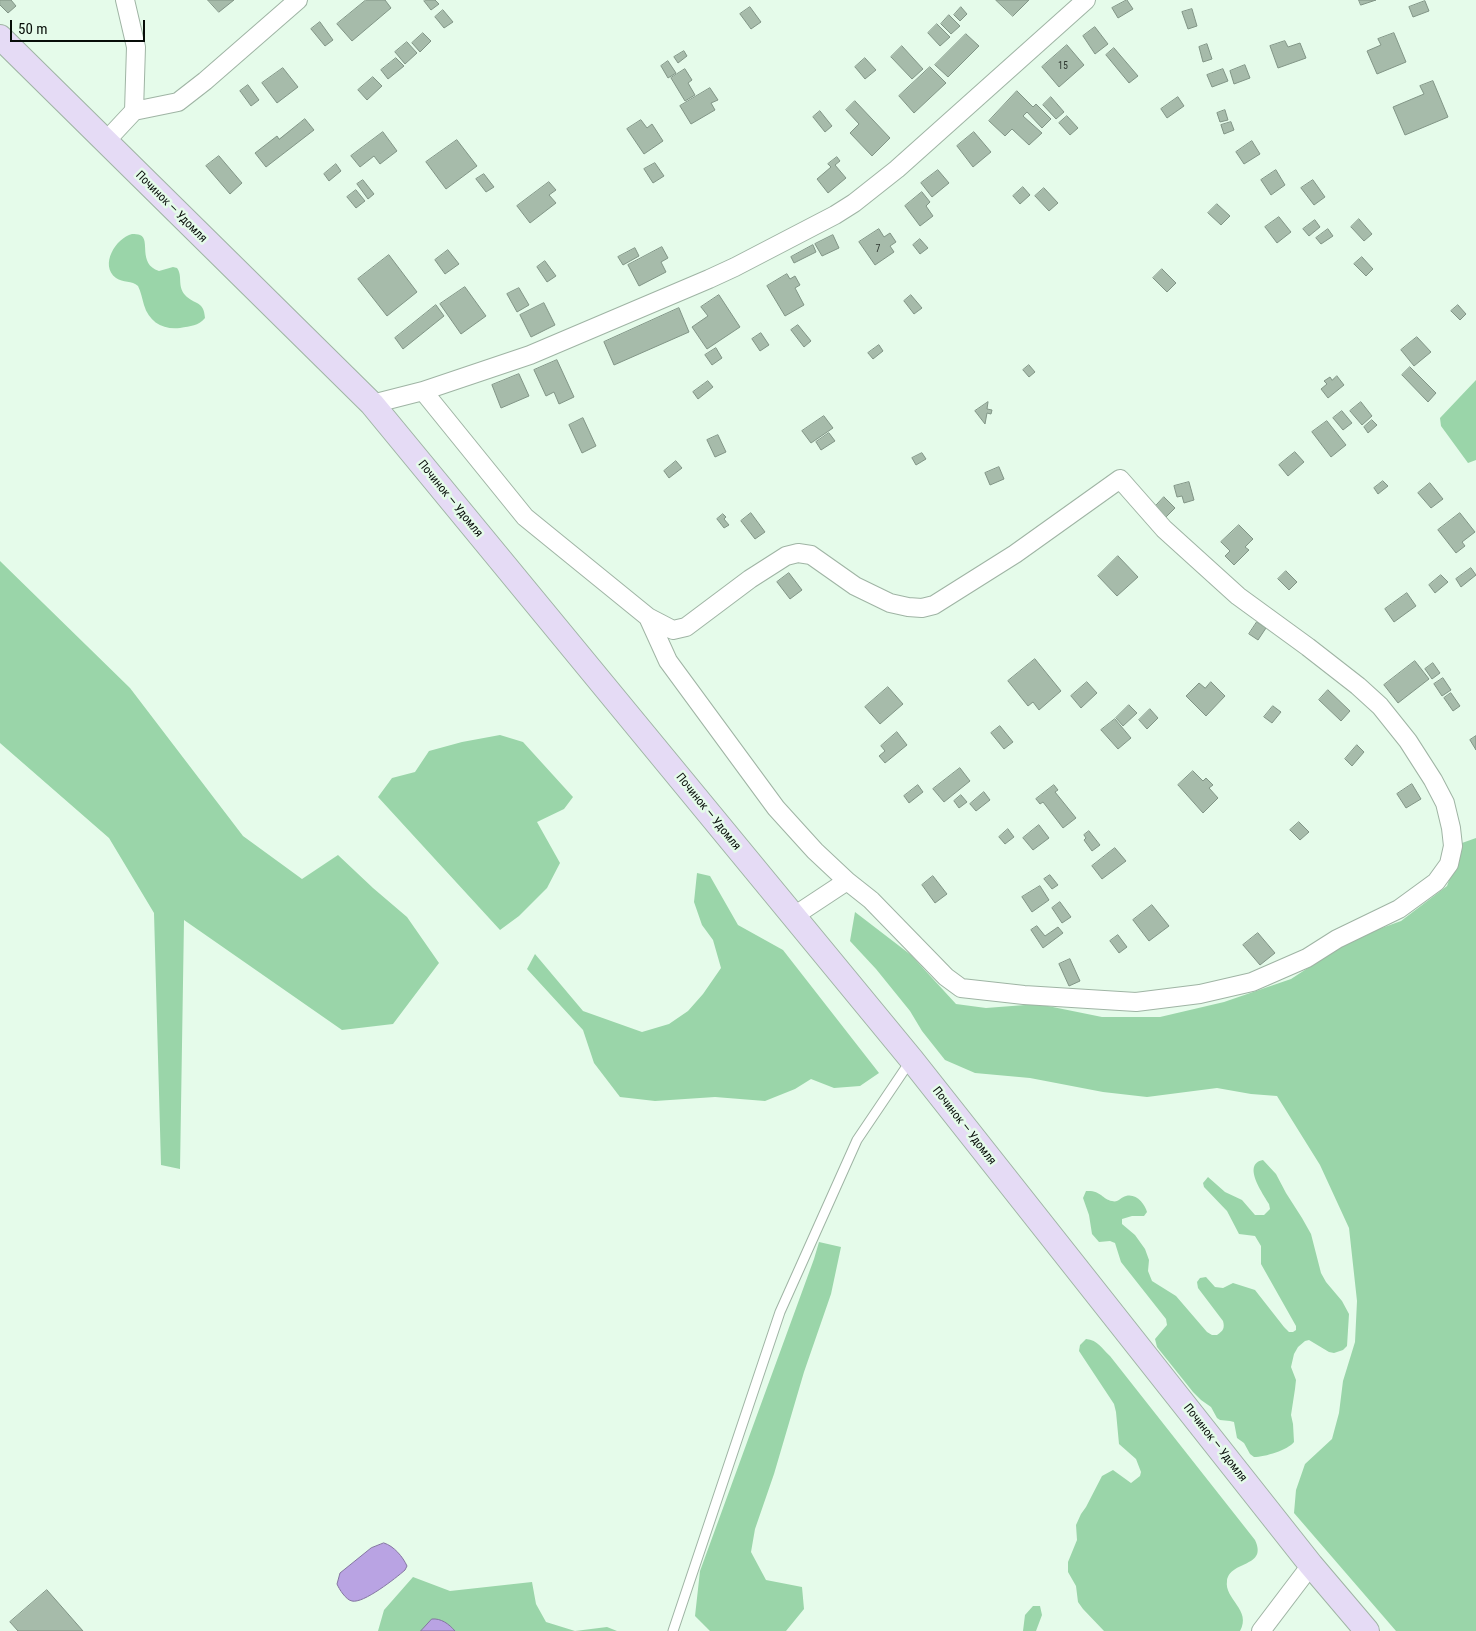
<!DOCTYPE html>
<html>
<head>
<meta charset="utf-8">
<style>
	body { margin:0 }
	#map { position:relative; width:1476px; height:1631px; overflow:hidden; background:#e5fbea; font-family:"Roboto Condensed",sans-serif }
	canvas { display:block }
	.scale { position:absolute; left:10px; top:20px; width:135px; height:22px; box-sizing:border-box; border:2px solid #070d08; border-top:0; padding-left:6px; font-size:15px; line-height:18px; white-space:nowrap; color:#070d08; -webkit-text-stroke:4px #e5fbea; paint-order:stroke }
</style>
</head>
<body>
<div id="map">
<canvas width="1476" height="1631"></canvas>
<div class="scale">50 m</div>
</div>
<script>
const c = document.querySelector('canvas').getContext('2d');
c.lineJoin = 'round';
function paint(path, color) {
  c.fillStyle = color;
  c.fill(path, 'evenodd');
}
function trace(path, color, width, dash) {
  c.strokeStyle = color;
  c.lineWidth = width;
  c.lineCap = dash ? 'butt' : 'round';
  c.setLineDash(dash || []);
  c.stroke(path);
}
function write(font, color, halo, rows, align = 'center') {
  c.font = font + ' "Roboto Condensed",sans-serif';
  c.lineWidth = 5;
  c.setLineDash([]);
  c.textBaseline = 'middle';
  c.strokeStyle = halo;
  c.fillStyle = color;
  for (const [text, x, y, turn = 0] of rows) {
    c.save();
    c.translate(x, y);
    c.rotate((+turn || 0) * Math.PI / 180);
    c.textAlign = isNaN(turn) ? turn : align;
    if (halo) c.strokeText(text, 0, 0);
    c.fillText(text, 0, 0);
    c.restore();
  }
}
const green = new Path2D(`
	M 132,234 C 135,234 138,234 140,235 C 151,239 137,264 159,271 L 173,267 L 177,268 C 183,276 177,286 185,295 C 194,305 204,300 205,318 C 198,326 191,326 180,328 C 163,330 149,322 144,305 C 142,298 141,292 138,286 C 132,280 123,283 116,278 C 99,265 116,238 132,234 Z
	M 1476,380 L 1476,460 L 1468,463 L 1441,426 L 1440,418 Z
	M 0,561 L 130,688 L 243,836 L 302,879 L 338,855 L 373,888 L 407,917 L 439,963 L 393,1024 L 342,1030 L 184,920 L 180,1169 L 161,1165 L 154,913 L 109,838 L 0,743 Z
	M 500,735 L 523,742 L 573,797 L 564,809 L 537,822 L 560,863 L 547,888 L 519,916 L 500,930 L 378,797 L 392,778 L 415,772 L 429,751 L 462,742 Z
	M 1476,838 L 1476,1631 L 1396,1631 L 1294,1513 L 1296,1490 L 1305,1464 L 1332,1439 L 1339,1413 L 1343,1381 L 1355,1342 L 1357,1301 L 1349,1228 L 1320,1165 L 1277,1096 L 1251,1094 L 1217,1088 L 1147,1097 L 1103,1092 L 1030,1078 L 975,1073 L 945,1060 L 922,1031 L 910,1011 L 876,969 L 850,941 L 855,912 L 911,955 L 956,1004 L 986,1008 L 1038,1004 L 1102,1017 L 1160,1017 L 1224,1002 L 1291,979 L 1354,938 L 1401,921 L 1447,886 L 1462,843 Z
	M 697,873 L 710,876 L 738,925 L 783,950 L 879,1073 L 860,1086 L 834,1088 L 811,1079 L 795,1089 L 765,1101 L 715,1097 L 655,1101 L 620,1097 L 594,1063 L 583,1030 L 527,969 L 535,954 L 583,1011 L 642,1032 L 669,1024 L 688,1011 L 703,994 L 721,968 L 713,940 L 702,925 L 694,902 Z
	M 1263,1160 L 1276,1174 L 1286,1193 L 1302,1218 L 1311,1234 L 1321,1273 L 1326,1282 L 1342,1301 L 1349,1314 L 1347,1346 L 1343,1350 L 1334,1353 L 1329,1352 L 1309,1340 L 1305,1341 L 1298,1347 L 1294,1354 L 1291,1367 L 1296,1380 L 1295,1389 L 1291,1415 L 1293,1424 L 1294,1442 C 1288,1450 1265,1457 1254,1457 L 1250,1454 L 1244,1443 L 1237,1438 L 1234,1422 L 1230,1421 L 1220,1420 L 1217,1418 L 1211,1407 L 1201,1400 L 1193,1392 L 1157,1347 L 1155,1339 L 1167,1325 L 1166,1319 L 1121,1262 L 1115,1243 L 1110,1241 L 1099,1242 L 1092,1234 L 1089,1215 L 1083,1198 L 1086,1191 C 1101,1190 1102,1199 1112,1201 C 1118,1203 1121,1197 1126,1196 C 1136,1193 1145,1204 1147,1212 L 1144,1216 L 1132,1216 L 1122,1219 L 1122,1224 L 1135,1235 L 1145,1249 L 1149,1260 L 1148,1271 L 1152,1281 L 1176,1296 L 1207,1332 L 1212,1335 L 1217,1335 C 1223,1331 1225,1328 1223,1321 L 1198,1288 L 1197,1282 L 1200,1278 L 1206,1277 L 1215,1287 L 1223,1288 L 1233,1283 L 1255,1290 L 1284,1327 L 1289,1332 L 1293,1332 L 1296,1330 L 1296,1326 L 1261,1264 L 1261,1246 L 1255,1236 L 1239,1234 L 1227,1211 L 1204,1187 L 1203,1183 L 1208,1177 L 1225,1192 L 1242,1200 L 1255,1215 L 1264,1215 L 1270,1209 L 1269,1204 C 1264,1195 1241,1164 1263,1160 Z
	M 819,1242 L 841,1247 L 831,1294 L 804,1372 L 774,1474 L 755,1529 L 751,1552 L 766,1580 L 802,1587 L 804,1609 L 786,1631 L 710,1631 L 695,1616 L 700,1571 L 814,1259 Z
	M 1086,1339 C 1098,1340 1102,1349 1110,1356 L 1255,1540 C 1268,1568 1230,1560 1227,1581 C 1224,1599 1252,1610 1240,1631 L 1104,1631 L 1083,1609 L 1078,1602 L 1076,1586 L 1068,1572 L 1068,1562 L 1077,1540 L 1076,1525 L 1081,1514 L 1086,1507 L 1102,1476 L 1113,1470 L 1131,1483 L 1140,1476 L 1141,1472 L 1136,1459 L 1119,1444 L 1116,1412 L 1114,1404 L 1079,1351 L 1080,1345 Z
	M 413,1577 L 450,1591 L 532,1582 L 536,1604 L 546,1622 L 575,1631 L 607,1627 L 617,1631 L 378,1631 L 384,1610 Z
	M 1033,1606 L 1040,1606 L 1042,1615 L 1036,1631 L 1023,1631 L 1025,1615 Z`);
const water = new Path2D(`
	M 384,1543 C 394,1546 403,1557 407,1566 L 405,1570 C 396,1578 363,1604 352,1601 C 346,1600 339,1589 337,1584 L 340,1573 L 371,1548 Z
	M 432,1619 C 441,1618 449,1624 455,1631 L 421,1631 Z`);
const building = new Path2D(`
	M 0,0 L 11,0 L 16,6 L 8,13 L 0,5 Z
	M 208,0 L 234,0 L 219,12 Z
	M 366,0 L 385,0 L 391,8 L 352,41 L 337,24 Z
	M 425,0 L 435,0 L 439,4 L 431,10 L 424,1 Z
	M 996,0 L 1029,0 L 1013,16 Z
	M 1127,0 L 1133,9 L 1118,18 L 1112,8 Z
	M 1359,0 L 1376,0 L 1361,5 Z
	M 1425,1 L 1429,11 L 1413,17 L 1409,7 Z
	M 750,7 L 761,22 L 751,29 L 740,14 Z
	M 961,7 L 967,14 L 960,21 L 954,15 Z
	M 1192,9 L 1197,26 L 1188,29 L 1182,12 Z
	M 443,10 L 453,22 L 444,28 L 435,17 Z
	M 949,15 L 960,26 L 951,34 L 941,24 Z
	M 320,22 L 333,40 L 325,46 L 311,29 Z
	M 937,24 L 950,37 L 940,46 L 928,33 Z
	M 1095,27 L 1108,44 L 1095,54 L 1083,36 Z
	M 423,33 L 431,41 L 420,52 L 412,43 Z
	M 1394,33 L 1406,62 L 1377,74 L 1367,51 L 1381,45 L 1378,39 Z
	M 966,34 L 979,46 L 948,77 L 935,65 Z
	M 1285,41 L 1288,47 L 1300,43 L 1306,58 L 1278,68 L 1270,46 Z
	M 407,42 L 417,53 L 405,64 L 395,52 Z
	M 1207,44 L 1212,59 L 1203,62 L 1199,47 Z
	M 1067,45 L 1084,65 L 1059,87 L 1042,67 Z
	M 902,46 L 923,69 L 912,79 L 891,57 Z
	M 1114,48 L 1138,76 L 1129,83 L 1106,55 Z
	M 684,51 L 687,56 L 678,63 L 674,57 Z
	M 396,58 L 404,66 L 388,79 L 381,70 Z
	M 865,58 L 876,70 L 865,79 L 855,67 Z
	M 668,61 L 676,73 L 668,78 L 661,66 Z
	M 1245,65 L 1250,78 L 1234,84 L 1230,71 Z
	M 930,67 L 946,83 L 914,113 L 899,96 Z
	M 283,68 L 298,87 L 277,103 L 262,83 Z
	M 685,69 L 692,80 L 688,83 L 695,95 L 685,101 L 671,78 Z
	M 1223,69 L 1228,81 L 1212,87 L 1207,75 Z
	M 373,77 L 382,86 L 367,100 L 358,90 Z
	M 1433,81 L 1448,117 L 1405,135 L 1393,107 L 1424,94 L 1420,86 Z
	M 248,85 L 259,100 L 251,106 L 240,91 Z
	M 710,88 L 718,100 L 711,103 L 715,110 L 691,124 L 680,106 Z
	M 1017,91 L 1033,107 L 1036,104 L 1051,119 L 1042,128 L 1027,112 L 1023,116 L 1042,133 L 1029,145 L 1012,129 L 1005,136 L 989,121 Z
	M 1051,97 L 1064,112 L 1056,119 L 1043,105 Z
	M 1178,97 L 1184,106 L 1167,118 L 1161,109 Z
	M 855,101 L 890,138 L 872,156 L 850,133 L 859,124 L 846,110 Z
	M 1225,110 L 1228,120 L 1220,122 L 1217,113 Z
	M 820,111 L 832,126 L 825,132 L 813,117 Z
	M 1067,116 L 1078,128 L 1070,135 L 1059,123 Z
	M 305,119 L 314,130 L 266,167 L 255,153 L 277,136 L 279,139 Z
	M 641,120 L 647,128 L 652,124 L 663,141 L 644,154 L 627,129 Z
	M 1231,122 L 1234,130 L 1224,134 L 1221,125 Z
	M 383,132 L 397,151 L 380,164 L 374,156 L 360,167 L 351,156 Z
	M 974,132 L 991,152 L 973,167 L 957,146 Z
	M 457,140 L 477,166 L 446,189 L 426,162 Z
	M 1252,141 L 1260,154 L 1244,164 L 1236,152 Z
	M 219,156 L 242,183 L 230,194 L 206,166 Z
	M 837,157 L 840,161 L 835,165 L 846,178 L 828,193 L 817,179 L 831,167 L 828,164 Z
	M 655,163 L 664,176 L 653,183 L 644,169 Z
	M 336,164 L 341,171 L 329,181 L 324,174 Z
	M 938,170 L 949,183 L 932,197 L 921,183 Z
	M 1276,170 L 1285,185 L 1271,195 L 1261,180 Z
	M 484,174 L 494,187 L 486,192 L 476,179 Z
	M 363,180 L 374,194 L 368,199 L 357,184 Z
	M 1313,180 L 1325,197 L 1314,205 L 1301,188 Z
	M 549,182 L 556,190 L 549,195 L 556,203 L 530,223 L 517,206 Z
	M 1023,187 L 1030,195 L 1020,204 L 1013,196 Z
	M 1044,188 L 1058,203 L 1049,211 L 1035,196 Z
	M 356,190 L 365,201 L 356,208 L 347,197 Z
	M 922,192 L 930,202 L 926,206 L 933,216 L 920,226 L 905,206 Z
	M 1217,204 L 1230,216 L 1221,225 L 1208,213 Z
	M 1279,217 L 1291,232 L 1277,243 L 1265,227 Z
	M 1359,219 L 1372,234 L 1364,241 L 1351,227 Z
	M 1315,220 L 1320,227 L 1309,236 L 1303,229 Z
	M 879,229 L 884,237 L 890,233 L 896,242 L 890,246 L 894,252 L 875,265 L 859,242 Z
	M 1328,229 L 1333,236 L 1321,244 L 1316,238 Z
	M 833,235 L 839,248 L 822,256 L 815,244 Z
	M 920,239 L 928,248 L 920,254 L 913,245 Z
	M 813,245 L 816,252 L 794,263 L 791,257 Z
	M 662,247 L 668,258 L 661,262 L 666,272 L 639,286 L 628,265 Z
	M 635,248 L 639,256 L 623,265 L 618,257 Z
	M 448,250 L 459,264 L 445,274 L 435,260 Z
	M 389,255 L 417,292 L 387,316 L 358,279 Z
	M 1362,257 L 1373,269 L 1366,276 L 1354,264 Z
	M 545,261 L 556,276 L 547,282 L 537,267 Z
	M 1162,269 L 1176,283 L 1167,292 L 1153,278 Z
	M 787,274 L 790,279 L 795,276 L 800,285 L 795,288 L 804,305 L 785,316 L 767,286 Z
	M 465,287 L 486,316 L 461,334 L 440,304 Z
	M 519,288 L 529,305 L 517,312 L 507,294 Z
	M 719,295 L 740,327 L 707,349 L 692,327 L 708,316 L 701,307 Z
	M 911,295 L 922,308 L 914,314 L 904,301 Z
	M 544,303 L 555,325 L 531,337 L 520,315 Z
	M 436,305 L 444,316 L 403,349 L 395,338 Z
	M 1458,305 L 1466,314 L 1460,320 L 1451,311 Z
	M 679,308 L 689,332 L 614,365 L 604,342 Z
	M 798,325 L 811,341 L 804,347 L 791,330 Z
	M 761,333 L 769,345 L 760,351 L 752,339 Z
	M 1417,337 L 1431,352 L 1414,366 L 1401,350 Z
	M 879,345 L 883,351 L 873,359 L 868,353 Z
	M 716,348 L 722,358 L 712,365 L 705,355 Z
	M 557,360 L 574,397 L 559,404 L 554,392 L 546,396 L 534,370 Z
	M 1029,365 L 1035,372 L 1029,377 L 1023,370 Z
	M 1410,367 L 1436,393 L 1428,402 L 1402,375 Z
	M 519,374 L 529,396 L 501,408 L 492,385 Z
	M 1337,376 L 1344,385 L 1328,398 L 1321,389 L 1327,384 L 1324,381 L 1330,377 L 1332,380 Z
	M 708,381 L 713,387 L 698,399 L 693,392 Z
	M 988,402 L 987,409 L 992,410 L 991,414 L 987,413 L 985,424 L 975,411 Z
	M 1361,402 L 1372,416 L 1362,425 L 1350,411 Z
	M 1342,411 L 1352,423 L 1343,430 L 1333,418 Z
	M 824,416 L 833,428 L 811,443 L 802,431 Z
	M 583,418 L 596,446 L 582,453 L 569,425 Z
	M 1372,420 L 1377,425 L 1368,433 L 1364,427 Z
	M 1327,421 L 1346,445 L 1331,457 L 1312,432 Z
	M 829,433 L 835,441 L 821,450 L 816,442 Z
	M 718,435 L 726,452 L 715,457 L 707,440 Z
	M 1295,452 L 1304,462 L 1288,476 L 1279,465 Z
	M 922,453 L 926,459 L 916,465 L 912,458 Z
	M 676,461 L 682,468 L 669,478 L 664,471 Z
	M 999,467 L 1004,479 L 990,485 L 985,473 Z
	M 1383,481 L 1388,486 L 1378,494 L 1374,488 Z
	M 1189,482 L 1194,500 L 1184,503 L 1182,496 L 1177,497 L 1174,486 Z
	M 1430,483 L 1443,499 L 1431,508 L 1418,493 Z
	M 1164,497 L 1175,508 L 1164,519 L 1153,509 Z
	M 751,513 L 765,532 L 755,539 L 741,521 Z
	M 1460,513 L 1475,532 L 1462,542 L 1465,546 L 1456,553 L 1438,530 Z
	M 723,514 L 726,517 L 724,519 L 729,525 L 724,528 L 717,519 Z
	M 1239,525 L 1253,539 L 1245,547 L 1249,550 L 1234,565 L 1225,556 L 1230,551 L 1221,542 Z
	M 1118,556 L 1138,577 L 1117,596 L 1098,576 Z
	M 1471,568 L 1476,575 L 1461,587 L 1456,579 Z
	M 1286,571 L 1297,582 L 1289,590 L 1278,579 Z
	M 789,573 L 802,590 L 790,599 L 777,582 Z
	M 1441,575 L 1448,582 L 1435,593 L 1429,585 Z
	M 1407,593 L 1416,606 L 1394,622 L 1385,609 Z
	M 1257,622 L 1266,628 L 1258,640 L 1249,634 Z
	M 1035,659 L 1061,691 L 1039,710 L 1033,702 L 1028,706 L 1008,681 Z
	M 1415,661 L 1429,679 L 1398,703 L 1384,685 Z
	M 1433,663 L 1440,673 L 1432,679 L 1425,669 Z
	M 1443,678 L 1451,690 L 1442,696 L 1434,684 Z
	M 1087,682 L 1097,693 L 1081,708 L 1071,696 Z
	M 1211,682 L 1225,696 L 1206,716 L 1186,696 L 1199,683 L 1205,688 Z
	M 888,687 L 903,704 L 880,724 L 865,707 Z
	M 1328,690 L 1350,711 L 1341,721 L 1319,700 Z
	M 1451,693 L 1460,706 L 1453,711 L 1444,698 Z
	M 1129,705 L 1137,713 L 1123,726 L 1116,718 Z
	M 1273,706 L 1281,712 L 1272,723 L 1264,717 Z
	M 1150,709 L 1158,718 L 1147,729 L 1139,720 Z
	M 1115,719 L 1131,738 L 1118,749 L 1101,730 Z
	M 1000,726 L 1013,742 L 1004,749 L 991,733 Z
	M 897,732 L 907,745 L 885,763 L 879,756 L 885,751 L 881,746 Z
	M 1476,736 L 1476,750 L 1470,740 Z
	M 1357,745 L 1364,752 L 1352,766 L 1345,759 Z
	M 960,768 L 970,781 L 944,802 L 933,789 Z
	M 1193,771 L 1203,781 L 1206,778 L 1213,785 L 1209,788 L 1218,798 L 1203,813 L 1178,785 Z
	M 1412,784 L 1421,799 L 1406,808 L 1397,794 Z
	M 918,785 L 923,792 L 909,803 L 904,796 Z
	M 1054,785 L 1058,790 L 1055,792 L 1076,818 L 1063,828 L 1043,802 L 1040,804 L 1036,799 Z
	M 984,792 L 990,800 L 976,811 L 970,804 Z
	M 961,795 L 967,802 L 959,808 L 954,801 Z
	M 1299,822 L 1309,832 L 1300,840 L 1290,830 Z
	M 1039,825 L 1049,838 L 1033,850 L 1023,838 Z
	M 1008,829 L 1014,837 L 1005,844 L 999,837 Z
	M 1089,831 L 1100,845 L 1092,851 L 1084,840 L 1086,838 L 1084,835 Z
	M 1115,848 L 1126,861 L 1102,879 L 1092,866 Z
	M 1050,875 L 1058,885 L 1052,889 L 1044,879 Z
	M 933,876 L 947,894 L 935,903 L 922,885 Z
	M 1040,886 L 1049,900 L 1032,912 L 1022,897 Z
	M 1060,902 L 1071,917 L 1062,923 L 1052,908 Z
	M 1152,905 L 1169,926 L 1149,941 L 1133,920 Z
	M 1037,926 L 1045,936 L 1058,927 L 1063,933 L 1043,948 L 1031,930 Z
	M 1258,933 L 1275,953 L 1260,965 L 1243,945 Z
	M 1118,935 L 1127,947 L 1119,953 L 1110,941 Z
	M 1070,959 L 1080,981 L 1069,986 L 1059,964 Z
	M 47,1590 L 83,1631 L 18,1631 L 10,1622 Z`);
const lane = new Path2D(`
	M 673,1631 L 780,1312 L 857,1140 L 911,1060`);
const street = new Path2D(`
	M 125,0 L 136,47 L 134,111
	M 105,142 L 134,111 L 178,102 L 205,81 L 298,0
	M 372,404 L 423,391
	M 648,617 L 673,630 L 686,627 L 750,579 L 786,556 L 798,553 L 811,555 L 855,586 L 890,603 L 908,607 L 922,608 L 934,605 L 1015,554 L 1120,479 L 1164,529 L 1238,596 L 1308,647 L 1358,686 L 1380,706 L 1408,741 L 1433,780 L 1445,803 L 1451,828 L 1453,846 L 1449,864 L 1436,882 L 1399,909 L 1337,939 L 1307,958 L 1252,982 L 1200,994 L 1136,1002 L 1024,995 L 961,988 L 946,977 L 871,900 L 847,881
	M 794,916 L 847,881 L 815,851 L 776,808 L 668,661 L 648,617 L 525,517 L 423,391 L 530,355 L 709,279 L 735,267 L 835,215 L 854,203 L 897,169 L 1086,0
	M 1261,1631 L 1311,1565`);
const secondary = new Path2D(`
	M 0,37 L 372,404 L 912,1060 L 1311,1565 L 1367,1631`);
const numberNames = [
	["15",1063,66],
	["7",878,249]
];
const streetNames = [
	["Починок — Удомля",171,207,45],
	["Починок — Удомля",450,499,51],
	["Починок — Удомля",708,812,51],
	["Починок — Удомля",964,1126,52],
	["Починок — Удомля",1215,1443,52]
];
paint(green, '#9ad5a9');
paint(water, '#b9a3e3');
trace(water, '#8476a1', 1);
paint(building, '#a6bbaa');
trace(building, '#819586', 1);
trace(lane, '#9fb4a4', 11);
trace(street, '#9fb4a4', 20);
trace(secondary, '#9fb4a4', 26);
trace(lane, '#fff', 9);
trace(street, '#fff', 18);
trace(secondary, '#e5dbf5', 24);
write('10px', '#2f3830', null, numberNames);
write('12px', '#070d08', '#e5fbea', streetNames);
</script>
</body>
</html>
